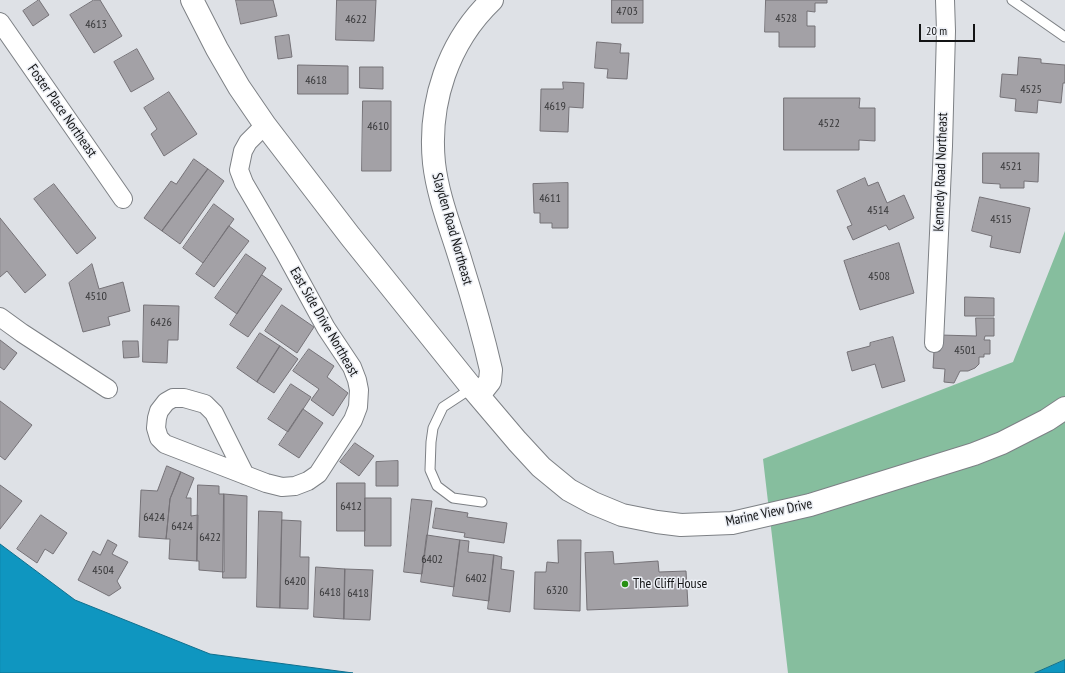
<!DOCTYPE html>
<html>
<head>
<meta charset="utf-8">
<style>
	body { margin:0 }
	#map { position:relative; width:1065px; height:673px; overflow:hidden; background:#dee1e6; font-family:"PT Sans Narrow",sans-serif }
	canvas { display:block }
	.scale { position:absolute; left:919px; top:24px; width:56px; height:18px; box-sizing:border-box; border:2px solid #131415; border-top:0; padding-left:5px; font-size:12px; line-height:14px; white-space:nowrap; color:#131415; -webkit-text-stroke:3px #ebeef4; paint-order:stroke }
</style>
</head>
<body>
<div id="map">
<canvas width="1065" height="673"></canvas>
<div class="scale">20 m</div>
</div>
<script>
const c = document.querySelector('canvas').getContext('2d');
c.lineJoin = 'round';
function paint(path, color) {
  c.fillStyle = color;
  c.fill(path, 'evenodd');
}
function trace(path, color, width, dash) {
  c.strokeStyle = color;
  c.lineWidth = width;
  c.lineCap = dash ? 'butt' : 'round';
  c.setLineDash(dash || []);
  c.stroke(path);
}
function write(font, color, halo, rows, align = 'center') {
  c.font = font + ' "PT Sans Narrow",sans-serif';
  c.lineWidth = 3;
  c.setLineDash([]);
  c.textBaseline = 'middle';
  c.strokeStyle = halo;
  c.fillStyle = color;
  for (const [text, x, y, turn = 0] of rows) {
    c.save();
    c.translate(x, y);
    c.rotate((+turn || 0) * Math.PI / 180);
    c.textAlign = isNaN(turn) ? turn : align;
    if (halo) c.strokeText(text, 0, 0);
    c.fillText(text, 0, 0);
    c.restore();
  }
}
const green = new Path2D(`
	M 1065,231 L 1065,673 L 788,673 L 763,459 L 1013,362 Z`);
const water = new Path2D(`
	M 0,544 L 75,600 L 210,654 L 353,673 L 0,673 Z
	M 1065,660 L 1065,673 L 1035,673 Z`);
const building = new Path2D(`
	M 39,0 L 49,15 L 33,26 L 23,11 Z
	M 94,0 L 100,0 L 122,36 L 94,53 L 70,15 Z
	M 236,0 L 273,0 L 277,16 L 241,24 Z
	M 337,0 L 376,0 L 374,41 L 336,40 Z
	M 612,0 L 643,0 L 643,23 L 612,23 Z
	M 766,0 L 827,0 L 827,3 L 815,3 L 815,12 L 807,11 L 807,26 L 815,26 L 815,47 L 779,47 L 779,32 L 765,32 Z
	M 289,35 L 292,57 L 278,59 L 275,37 Z
	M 597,42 L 621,44 L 620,53 L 629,53 L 627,79 L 607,78 L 608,69 L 595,68 Z
	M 137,49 L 154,79 L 131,92 L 114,62 Z
	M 1019,57 L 1041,59 L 1041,63 L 1065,65 L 1065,83 L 1063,83 L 1061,103 L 1038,100 L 1037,113 L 1015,111 L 1016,99 L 1000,97 L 1002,74 L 1017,75 Z
	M 298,65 L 348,66 L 348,94 L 298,94 Z
	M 360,67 L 383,67 L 383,89 L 360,88 Z
	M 563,82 L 584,83 L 583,108 L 569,107 L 568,132 L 540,131 L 541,89 L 563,89 Z
	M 169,92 L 197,134 L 164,156 L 151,134 L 157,129 L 144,108 Z
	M 784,98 L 860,98 L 859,108 L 875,108 L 875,141 L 859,140 L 859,150 L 784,150 Z
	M 363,101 L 391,101 L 391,171 L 362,171 Z
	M 983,153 L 1039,153 L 1038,182 L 1024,181 L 1024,188 L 1000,188 L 1000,184 L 983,183 Z
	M 194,159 L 208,169 L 162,231 L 144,218 L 171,181 L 176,184 Z
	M 208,169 L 224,181 L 180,244 L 162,231 Z
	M 865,178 L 868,186 L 878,182 L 887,203 L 904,195 L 914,218 L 889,230 L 886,225 L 853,240 L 847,227 L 852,225 L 837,191 Z
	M 568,183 L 568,228 L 552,228 L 552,223 L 540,223 L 540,213 L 534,213 L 533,184 Z
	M 54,184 L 96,238 L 77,254 L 34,199 Z
	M 980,197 L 1030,208 L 1020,253 L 990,247 L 992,236 L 972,231 Z
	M 214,204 L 234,219 L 203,263 L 183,248 Z
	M 0,218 L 46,275 L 25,293 L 7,271 L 0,277 Z
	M 229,226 L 249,241 L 214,287 L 196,274 Z
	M 899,243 L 914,293 L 860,310 L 844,261 Z
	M 246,254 L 266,268 L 237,314 L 215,298 Z
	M 92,264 L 99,289 L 123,282 L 130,311 L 108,317 L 110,325 L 83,332 L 69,283 Z
	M 262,275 L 282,289 L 248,337 L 230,325 Z
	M 965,297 L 994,298 L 994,316 L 965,316 Z
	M 144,305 L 179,306 L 178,340 L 168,340 L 167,363 L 143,362 Z
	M 282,305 L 314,327 L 297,353 L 265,331 Z
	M 976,318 L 994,318 L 994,336 L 985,336 L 984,340 L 990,340 L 990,354 L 984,354 L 984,357 L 979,357 L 979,364 L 975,368 L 968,371 L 960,371 L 954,383 L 944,382 L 945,369 L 933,368 L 934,351 L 940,351 L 940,335 L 976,336 Z
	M 260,333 L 280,346 L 257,382 L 237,368 Z
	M 893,337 L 905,381 L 882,388 L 875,364 L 852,371 L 847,352 L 870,346 L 870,343 Z
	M 0,340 L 17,353 L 4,370 L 0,367 Z
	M 123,341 L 138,341 L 139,357 L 124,358 Z
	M 280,346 L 298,359 L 274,393 L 257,382 Z
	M 309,349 L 334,366 L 327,377 L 348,393 L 333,416 L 311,400 L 319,389 L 293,371 Z
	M 291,384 L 311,397 L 288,432 L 268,419 Z
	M 0,401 L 32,425 L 5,460 L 0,456 Z
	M 303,409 L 323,423 L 299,458 L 279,445 Z
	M 355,443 L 374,456 L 359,476 L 340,462 Z
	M 398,461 L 398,486 L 376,486 L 376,462 Z
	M 167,466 L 181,472 L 170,499 L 166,539 L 139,537 L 141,490 L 157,491 Z
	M 181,472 L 194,478 L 186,498 L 191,498 L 191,516 L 198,515 L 197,561 L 169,559 L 170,539 L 166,539 L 170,499 Z
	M 337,483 L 365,483 L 365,531 L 337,531 Z
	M 0,485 L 22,501 L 0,529 Z
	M 198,485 L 219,486 L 219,494 L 224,494 L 224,572 L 199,570 L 199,561 L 197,561 Z
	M 224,494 L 247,496 L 246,578 L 223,578 Z
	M 365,498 L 391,498 L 391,546 L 365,546 Z
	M 412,499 L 432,501 L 422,574 L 404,572 Z
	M 436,508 L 468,513 L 467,517 L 507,523 L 504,543 L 464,537 L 465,533 L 433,528 Z
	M 259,511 L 282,512 L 280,608 L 257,607 Z
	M 41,515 L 67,533 L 53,554 L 45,549 L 37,563 L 17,549 Z
	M 282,520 L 301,521 L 300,557 L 309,557 L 308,609 L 280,608 Z
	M 427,535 L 460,540 L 454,587 L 421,582 Z
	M 108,540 L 117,545 L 112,554 L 128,562 L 117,581 L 121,588 L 109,596 L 78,580 L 93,551 L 100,555 Z
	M 460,540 L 469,541 L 468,552 L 494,555 L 489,601 L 453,596 Z
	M 558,540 L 581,540 L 580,611 L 534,609 L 535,572 L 546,572 L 547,562 L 558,563 Z
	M 613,552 L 614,564 L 658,561 L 659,572 L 686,571 L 688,606 L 587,610 L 585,553 Z
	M 494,555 L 502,557 L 501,569 L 514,571 L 510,612 L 488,609 Z
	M 316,567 L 345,569 L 344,619 L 314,617 Z
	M 345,569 L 373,570 L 370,620 L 344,619 Z`);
const service = new Path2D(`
	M 1012,0 L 1065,37
	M 472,388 L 443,407 L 433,428 L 431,442 L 430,470 L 437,486 L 453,498 L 482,502`);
const minor = new Path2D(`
	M 0,22 L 123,199
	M 0,317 L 22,333 L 108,389
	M 934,343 L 943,146 L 946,31 L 945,0
	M 245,475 L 214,413 L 205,404 L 184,398 L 173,398 L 166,402 L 159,411 L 157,418 L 156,428 L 159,438 L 165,444 L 266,483 L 282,487 L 295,486 L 308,481 L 318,474 L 353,420 L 358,407 L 359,390 L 357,380 L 352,367 L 326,328 L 285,253 L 244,183 L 239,170 L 243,151 L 248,142 L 265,125`);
const tertiary = new Path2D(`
	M 479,395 L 490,381 L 491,370 C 483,335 473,300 462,265 C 452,231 438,198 434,163 C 428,103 448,42 492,0`);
const secondary = new Path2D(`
	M 192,0 L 217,49 L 239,87 L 265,125 L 350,236 L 472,388 L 517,441 L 541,467 L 569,490 L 593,503 L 622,515 L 657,522 L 681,525 L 732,523 L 810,505 L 974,454 L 1002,443 L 1047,420 L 1065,408`);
const markers = [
	[625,584,4,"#279013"]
];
const numberNames = [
	["4703",627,12],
	["4528",786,19],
	["4622",356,20],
	["4613",96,25],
	["4618",316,81],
	["4525",1031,90],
	["4619",555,107],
	["4522",829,124],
	["4610",378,127],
	["4521",1011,167],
	["4611",550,199],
	["4514",878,211],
	["4515",1001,220],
	["4508",879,277],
	["4510",96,297],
	["6426",161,323],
	["4501",965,351],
	["6412",351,507],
	["6424",154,518],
	["6424",182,527],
	["6422",210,538],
	["6402",432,560],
	["4504",103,571],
	["6402",476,579],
	["6420",295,582],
	["6320",557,591],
	["6418",330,593],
	["6418",358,594]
];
const streetNames = [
	["Foster Place Northeast",62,111,55],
	["Kennedy Road Northeast",941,172,-88],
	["Slayden Road Northeast",452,229,74],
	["East Side Drive Northeast",324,322,60],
	["Marine View Drive",769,513,-12]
];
const poiNames = [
	["The Cliff House",633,584]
];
paint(green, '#86be9e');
paint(water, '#0f96c0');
trace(water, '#106f8d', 1);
paint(building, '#a3a1a6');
trace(building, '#757277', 1);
trace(service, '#7d8085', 11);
trace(minor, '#7d8085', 20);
trace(tertiary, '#7d8085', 24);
trace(secondary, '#7d8085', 24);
trace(service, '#fff', 9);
trace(minor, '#fff', 18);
trace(tertiary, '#fff', 22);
trace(secondary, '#fff', 22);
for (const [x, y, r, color] of markers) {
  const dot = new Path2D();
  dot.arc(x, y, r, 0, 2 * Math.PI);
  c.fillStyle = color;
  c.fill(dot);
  trace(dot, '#ebeef4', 1.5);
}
write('12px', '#373739', null, numberNames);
write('14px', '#131415', '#ebeef4', streetNames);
write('14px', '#131415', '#ebeef4', poiNames, 'left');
</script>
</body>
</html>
